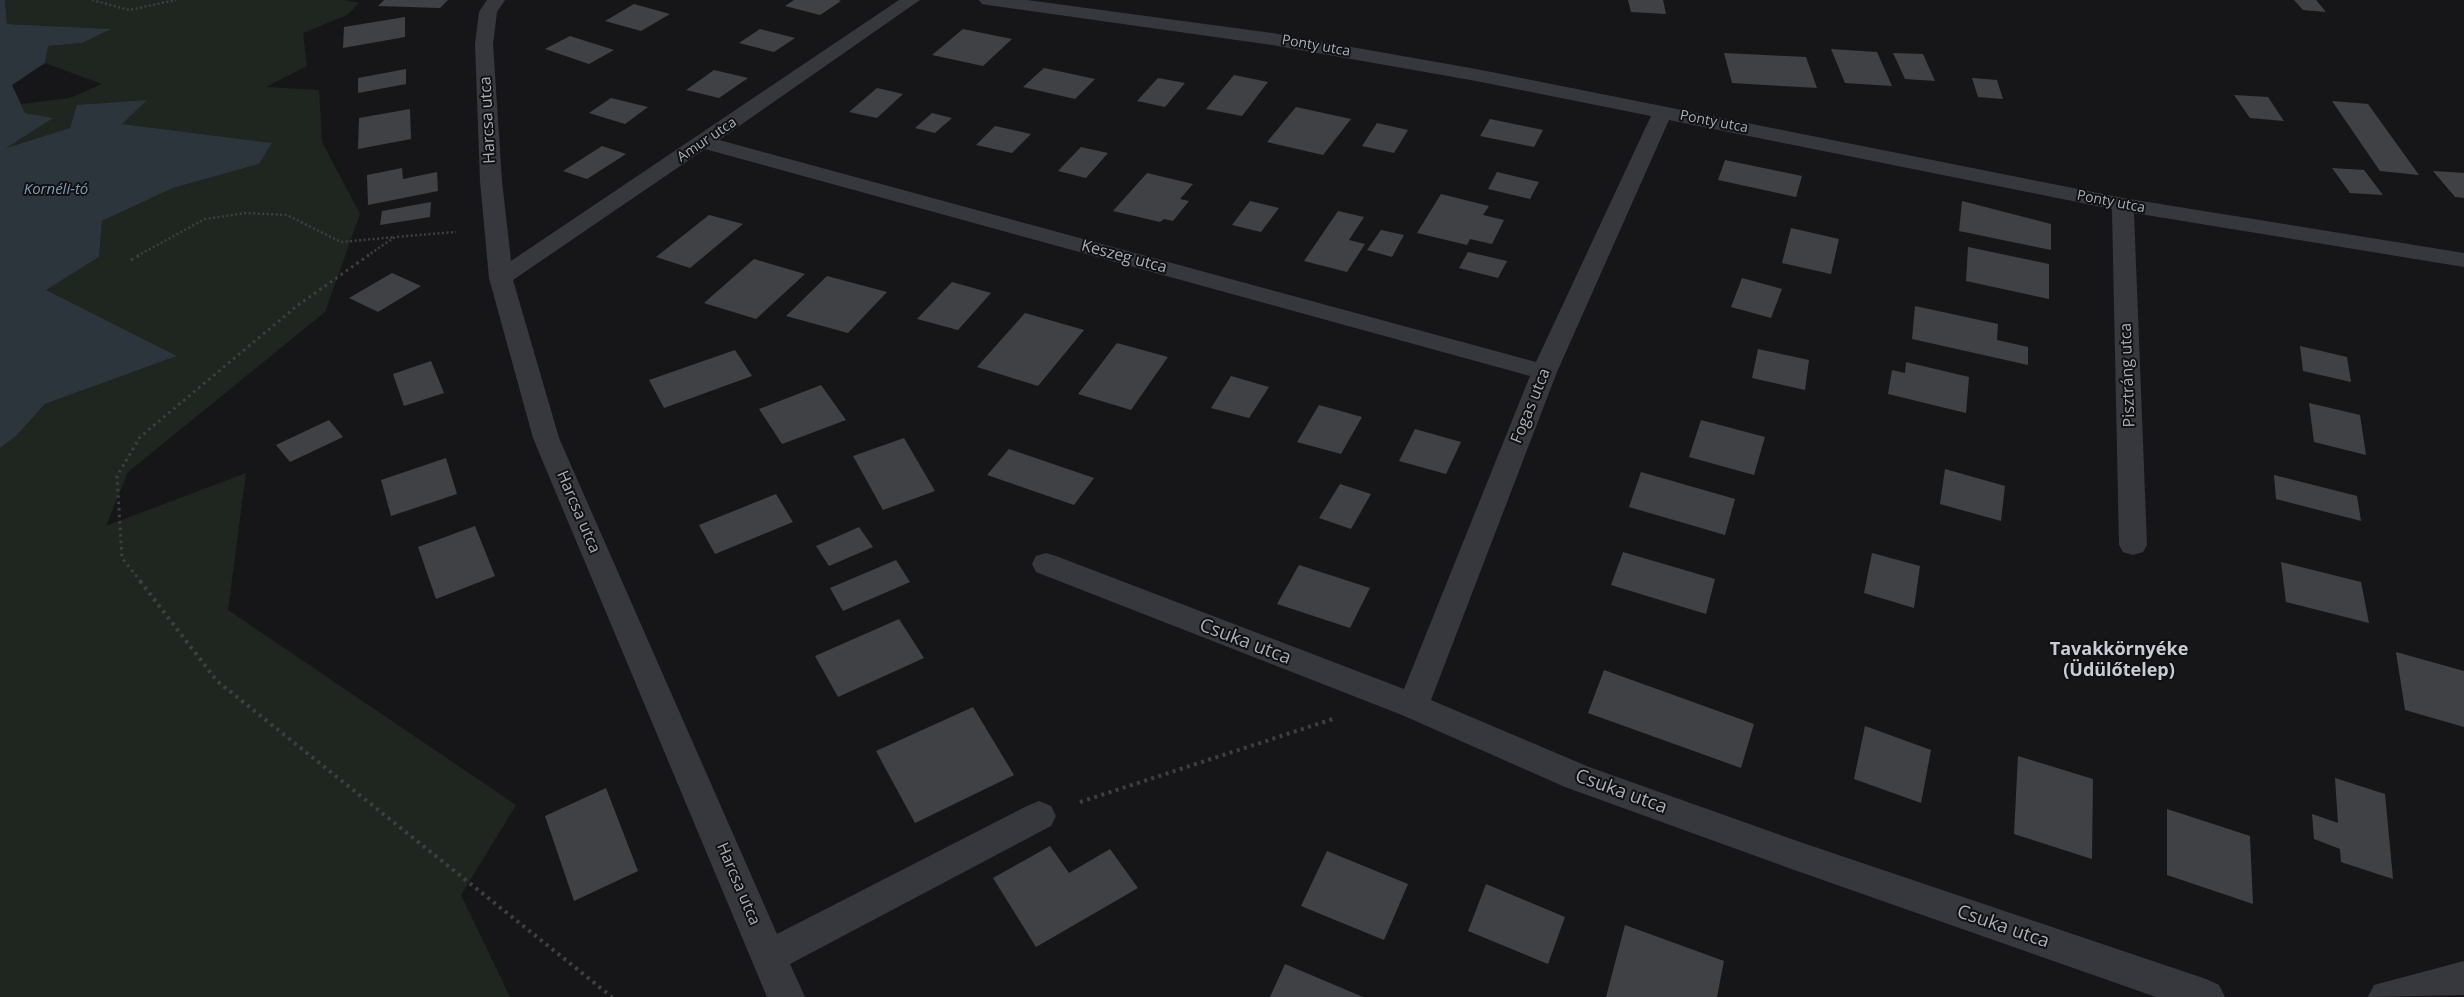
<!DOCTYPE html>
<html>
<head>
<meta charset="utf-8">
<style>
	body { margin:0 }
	canvas { display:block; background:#161618 }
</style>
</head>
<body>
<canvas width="2464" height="997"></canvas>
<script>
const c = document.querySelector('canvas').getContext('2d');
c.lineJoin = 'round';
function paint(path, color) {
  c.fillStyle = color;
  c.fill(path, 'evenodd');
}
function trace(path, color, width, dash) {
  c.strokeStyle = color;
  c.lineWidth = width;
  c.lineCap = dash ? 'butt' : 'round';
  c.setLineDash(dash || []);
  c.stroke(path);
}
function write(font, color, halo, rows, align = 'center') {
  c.font = font + ' "Open Sans",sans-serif';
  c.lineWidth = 4;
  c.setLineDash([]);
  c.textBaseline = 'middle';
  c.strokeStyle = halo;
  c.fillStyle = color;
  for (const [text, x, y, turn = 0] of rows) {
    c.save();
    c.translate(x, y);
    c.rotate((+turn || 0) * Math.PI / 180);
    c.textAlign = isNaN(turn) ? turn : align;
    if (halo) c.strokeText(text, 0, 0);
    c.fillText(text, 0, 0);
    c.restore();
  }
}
const green = new Path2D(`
	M 5,0 L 343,0 L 359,3 L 347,15 L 303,33 L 307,66 L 266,87 L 319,90 L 322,142 L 360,214 L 325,312 L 128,472 L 106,526 L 246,473 L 228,610 L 516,805 L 461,895 L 510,997 L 0,997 L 0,448 L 16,436 L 45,404 L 177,356 L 45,290 L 99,257 L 102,221 L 173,188 L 259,164 L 272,143 L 121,124 L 146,100 L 70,128 L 3,149 L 52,118 L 25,113 L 21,104 L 70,98 L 102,84 L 45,63 L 48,46 L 82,43 L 109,29 L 7,24 Z`);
const water = new Path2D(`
	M 0,0 L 5,0 L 7,24 L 111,29 L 82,43 L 48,46 L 45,63 L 12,85 L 25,113 L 53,118 L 6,148 L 70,128 L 77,105 L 147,100 L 122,124 L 272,143 L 259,164 L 173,188 L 102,221 L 99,257 L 46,290 L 177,356 L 45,404 L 16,436 L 0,448 Z`);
const building = new Path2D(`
	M 384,0 L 448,0 L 440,8 L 378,6 Z
	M 794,0 L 838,0 L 841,1 L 820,15 L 785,6 Z
	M 1628,0 L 1663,0 L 1666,14 L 1631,12 Z
	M 2294,0 L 2316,0 L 2326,12 L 2303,10 Z
	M 634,4 L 670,14 L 641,31 L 605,21 Z
	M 405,17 L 405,37 L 343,48 L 344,27 Z
	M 760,29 L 795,38 L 774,52 L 739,43 Z
	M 963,29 L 1012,39 L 983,66 L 932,55 Z
	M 570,36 L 614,50 L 589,64 L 545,49 Z
	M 1831,49 L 1877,52 L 1892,86 L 1845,83 Z
	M 1724,53 L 1806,57 L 1817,88 L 1732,83 Z
	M 1893,53 L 1923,54 L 1935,81 L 1905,79 Z
	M 1044,68 L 1095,79 L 1075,99 L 1023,87 Z
	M 406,69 L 406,84 L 358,93 L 358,78 Z
	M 714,70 L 748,78 L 719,98 L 686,90 Z
	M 1234,75 L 1268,82 L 1242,116 L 1206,109 Z
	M 1158,78 L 1185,83 L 1165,107 L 1137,101 Z
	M 1972,78 L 1997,80 L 2003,99 L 1978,97 Z
	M 877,88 L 903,94 L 877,118 L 849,112 Z
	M 2234,95 L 2268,97 L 2284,121 L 2250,118 Z
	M 611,98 L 648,107 L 625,124 L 589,113 Z
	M 2332,101 L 2368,104 L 2419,175 L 2380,171 Z
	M 1296,107 L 1351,119 L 1323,155 L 1267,142 Z
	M 410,109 L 411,139 L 358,149 L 359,118 Z
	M 932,113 L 952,118 L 935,133 L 915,128 Z
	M 1490,119 L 1543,130 L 1534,147 L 1480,136 Z
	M 1377,123 L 1408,130 L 1394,153 L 1362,146 Z
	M 995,126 L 1031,134 L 1012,153 L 976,145 Z
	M 602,146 L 626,154 L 587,179 L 563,171 Z
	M 1081,147 L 1108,153 L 1086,178 L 1058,171 Z
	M 1725,160 L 1802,176 L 1796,197 L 1718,180 Z
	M 402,168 L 403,179 L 437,172 L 438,191 L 368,205 L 367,175 Z
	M 2332,168 L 2364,170 L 2383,195 L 2350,193 Z
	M 2433,171 L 2464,173 L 2464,198 L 2455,197 Z
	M 1497,172 L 1539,182 L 1530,199 L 1488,189 Z
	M 1147,173 L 1193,184 L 1180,199 L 1189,201 L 1173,221 L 1164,219 L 1160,222 L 1113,211 Z
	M 1441,194 L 1489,206 L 1483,215 L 1504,220 L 1492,244 L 1470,239 L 1467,245 L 1417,233 Z
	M 1250,201 L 1279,208 L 1261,232 L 1232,225 Z
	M 1962,201 L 2051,224 L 2051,250 L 1959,231 Z
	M 431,202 L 430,217 L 380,225 L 382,211 Z
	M 1338,211 L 1364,217 L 1349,240 L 1365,244 L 1347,272 L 1304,261 Z
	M 709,215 L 743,224 L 690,268 L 656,257 Z
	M 1791,228 L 1839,239 L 1831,274 L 1782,263 Z
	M 1381,230 L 1404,235 L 1392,257 L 1367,250 Z
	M 1968,247 L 2049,264 L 2049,299 L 1966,281 Z
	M 1468,252 L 1507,261 L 1498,278 L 1459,268 Z
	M 754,259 L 805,274 L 756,319 L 704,303 Z
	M 392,273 L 421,286 L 378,312 L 349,298 Z
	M 827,276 L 887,292 L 848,333 L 786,316 Z
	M 1742,278 L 1782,289 L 1771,318 L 1731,307 Z
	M 952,282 L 991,293 L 958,330 L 917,319 Z
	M 1915,306 L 1998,324 L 1997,340 L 2028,347 L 2028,365 L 1912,339 Z
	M 1025,313 L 1084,330 L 1038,386 L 977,367 Z
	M 1117,343 L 1168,357 L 1131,410 L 1078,394 Z
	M 2300,346 L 2347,357 L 2351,382 L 2303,371 Z
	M 1758,349 L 1809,360 L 1805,390 L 1752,378 Z
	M 735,350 L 752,376 L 664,408 L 649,380 Z
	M 431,361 L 444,393 L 404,406 L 393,374 Z
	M 1906,362 L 1969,377 L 1966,413 L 1888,394 L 1892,370 L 1905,373 Z
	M 1231,376 L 1269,387 L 1249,418 L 1211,408 Z
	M 821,385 L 846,420 L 782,444 L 759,409 Z
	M 2309,403 L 2360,415 L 2366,455 L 2314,442 Z
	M 1319,405 L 1362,417 L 1341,454 L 1297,442 Z
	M 329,420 L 343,437 L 290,462 L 276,445 Z
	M 1701,420 L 1765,437 L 1754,475 L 1689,457 Z
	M 1415,429 L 1461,442 L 1446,474 L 1399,461 Z
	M 904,438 L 935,491 L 883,510 L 853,456 Z
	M 1009,449 L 1094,478 L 1074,505 L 987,475 Z
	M 446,458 L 457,494 L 391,516 L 381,480 Z
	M 1945,469 L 2005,486 L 2001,521 L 1940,504 Z
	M 1641,472 L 1735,499 L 1725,535 L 1629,507 Z
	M 2274,475 L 2357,496 L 2361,521 L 2276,499 Z
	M 1340,484 L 1371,494 L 1351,529 L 1319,518 Z
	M 776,494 L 793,522 L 715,554 L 699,525 Z
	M 475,526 L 495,576 L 436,599 L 418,547 Z
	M 859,527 L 873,547 L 829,566 L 816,546 Z
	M 1623,552 L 1715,579 L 1706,614 L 1611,585 Z
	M 1872,553 L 1920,566 L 1914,608 L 1864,593 Z
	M 896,560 L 910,582 L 843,611 L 830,588 Z
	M 2281,562 L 2361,582 L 2369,623 L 2286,602 Z
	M 1299,565 L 1370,588 L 1350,628 L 1277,604 Z
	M 899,619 L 924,658 L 838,697 L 815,656 Z
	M 2396,652 L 2464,671 L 2464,727 L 2405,710 Z
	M 1604,670 L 1754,724 L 1741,768 L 1588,713 Z
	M 973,707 L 1014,775 L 915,823 L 876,751 Z
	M 1865,726 L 1931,750 L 1921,803 L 1854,779 Z
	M 2018,756 L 2093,779 L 2092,859 L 2014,834 Z
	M 2335,778 L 2385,794 L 2393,879 L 2341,862 L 2340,849 L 2314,839 L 2312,814 L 2338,823 Z
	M 606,788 L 638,871 L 574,901 L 545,816 Z
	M 2167,809 L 2250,836 L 2253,904 L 2167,875 Z
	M 1050,846 L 1069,873 L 1110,849 L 1138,888 L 1036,947 L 993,878 Z
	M 1327,851 L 1408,884 L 1384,940 L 1301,906 Z
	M 1486,884 L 1565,917 L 1548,964 L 1468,931 Z
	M 1625,925 L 1724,961 L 1717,997 L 1606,997 Z
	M 1285,964 L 1363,997 L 1270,997 Z`);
const pathFar2 = new Path2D(`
	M 92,0 L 129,10 L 176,0
	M 137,256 L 205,219 L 246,213 L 287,215 L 341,242 L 395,237
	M 367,256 L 395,237 L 456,232`);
const pathFar1 = new Path2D(`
	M 131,260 L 140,255
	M 141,582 L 122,558 L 117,476 L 140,437 L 298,305 L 369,255`);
const path = new Path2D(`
	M 140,581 L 217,681 L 612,997
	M 1080,802 L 1333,719`);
const minor = new Path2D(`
	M 487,0 L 505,0 L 497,12 L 493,44 L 502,181 L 511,261 L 899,0 L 920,0 L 719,140 L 1536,362 L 1651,116 L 1476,81 L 1272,45 L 988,5 L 982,4 L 979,0 L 1027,0 L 1272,33 L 1476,69 L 2123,198 L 2464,253 L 2464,267 L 2134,213 L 2147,545 L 2143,552 L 2133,555 L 2123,552 L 2119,545 L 2112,209 L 1669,120 L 1557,372 L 1431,700 L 1589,767 L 1800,842 L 2206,979 L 2219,985 L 2225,997 L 2156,997 L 1800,872 L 1565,787 L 1402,715 L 1036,572 L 1032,564 L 1036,556 L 1046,553 L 1056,556 L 1404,689 L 1530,376 L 705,149 L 513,280 L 559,438 L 777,934 L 1027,806 L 1039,801 L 1051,806 L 1056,816 L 1051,826 L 790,964 L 805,997 L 767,997 L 533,438 L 489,278 L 480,181 L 475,44 L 479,12 Z
	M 2464,961 L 2464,995 L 2368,997 L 2374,985 Z`);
const farStreetnames = [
	["Ponty utca",1316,46,10],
	["Ponty utca",1714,122,11],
	["Amur utca",707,140,-34],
	["Ponty utca",2111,202,11]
];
const farWaternames = [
	["Kornéli-tó",56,190]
];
const streetNames = [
	["Harcsa utca",488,120,-93],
	["Keszeg utca",1124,257,15],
	["Pisztráng utca",2128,375,-92],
	["Fogas utca",1531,406,-68],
	["Harcsa utca",578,512,67],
	["Harcsa utca",738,884,67]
];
const neighbourhoodNames = [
	["Tavakkörnyéke",2119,650],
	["(Üdülőtelep)",2119,671]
];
const nearStreetnames = [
	["Csuka utca",1245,642,21],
	["Csuka utca",1621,792,20],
	["Csuka utca",2003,927,19]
];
paint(green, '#1e261f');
paint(water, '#2c353c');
paint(building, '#404145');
trace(pathFar2, '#3d3f44', 2.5, [2, 2.5]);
trace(pathFar1, '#3d3f44', 3, [2.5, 4]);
trace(path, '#3d3f44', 4, [3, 4.5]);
paint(minor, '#37383d');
write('14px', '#a8adb8', '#111113', farStreetnames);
write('italic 15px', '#7f9bb3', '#111113', farWaternames);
write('16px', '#a8adb8', '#111113', streetNames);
write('bold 18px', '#c9ccd4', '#111113', neighbourhoodNames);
write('19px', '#a8adb8', '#111113', nearStreetnames);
</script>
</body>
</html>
